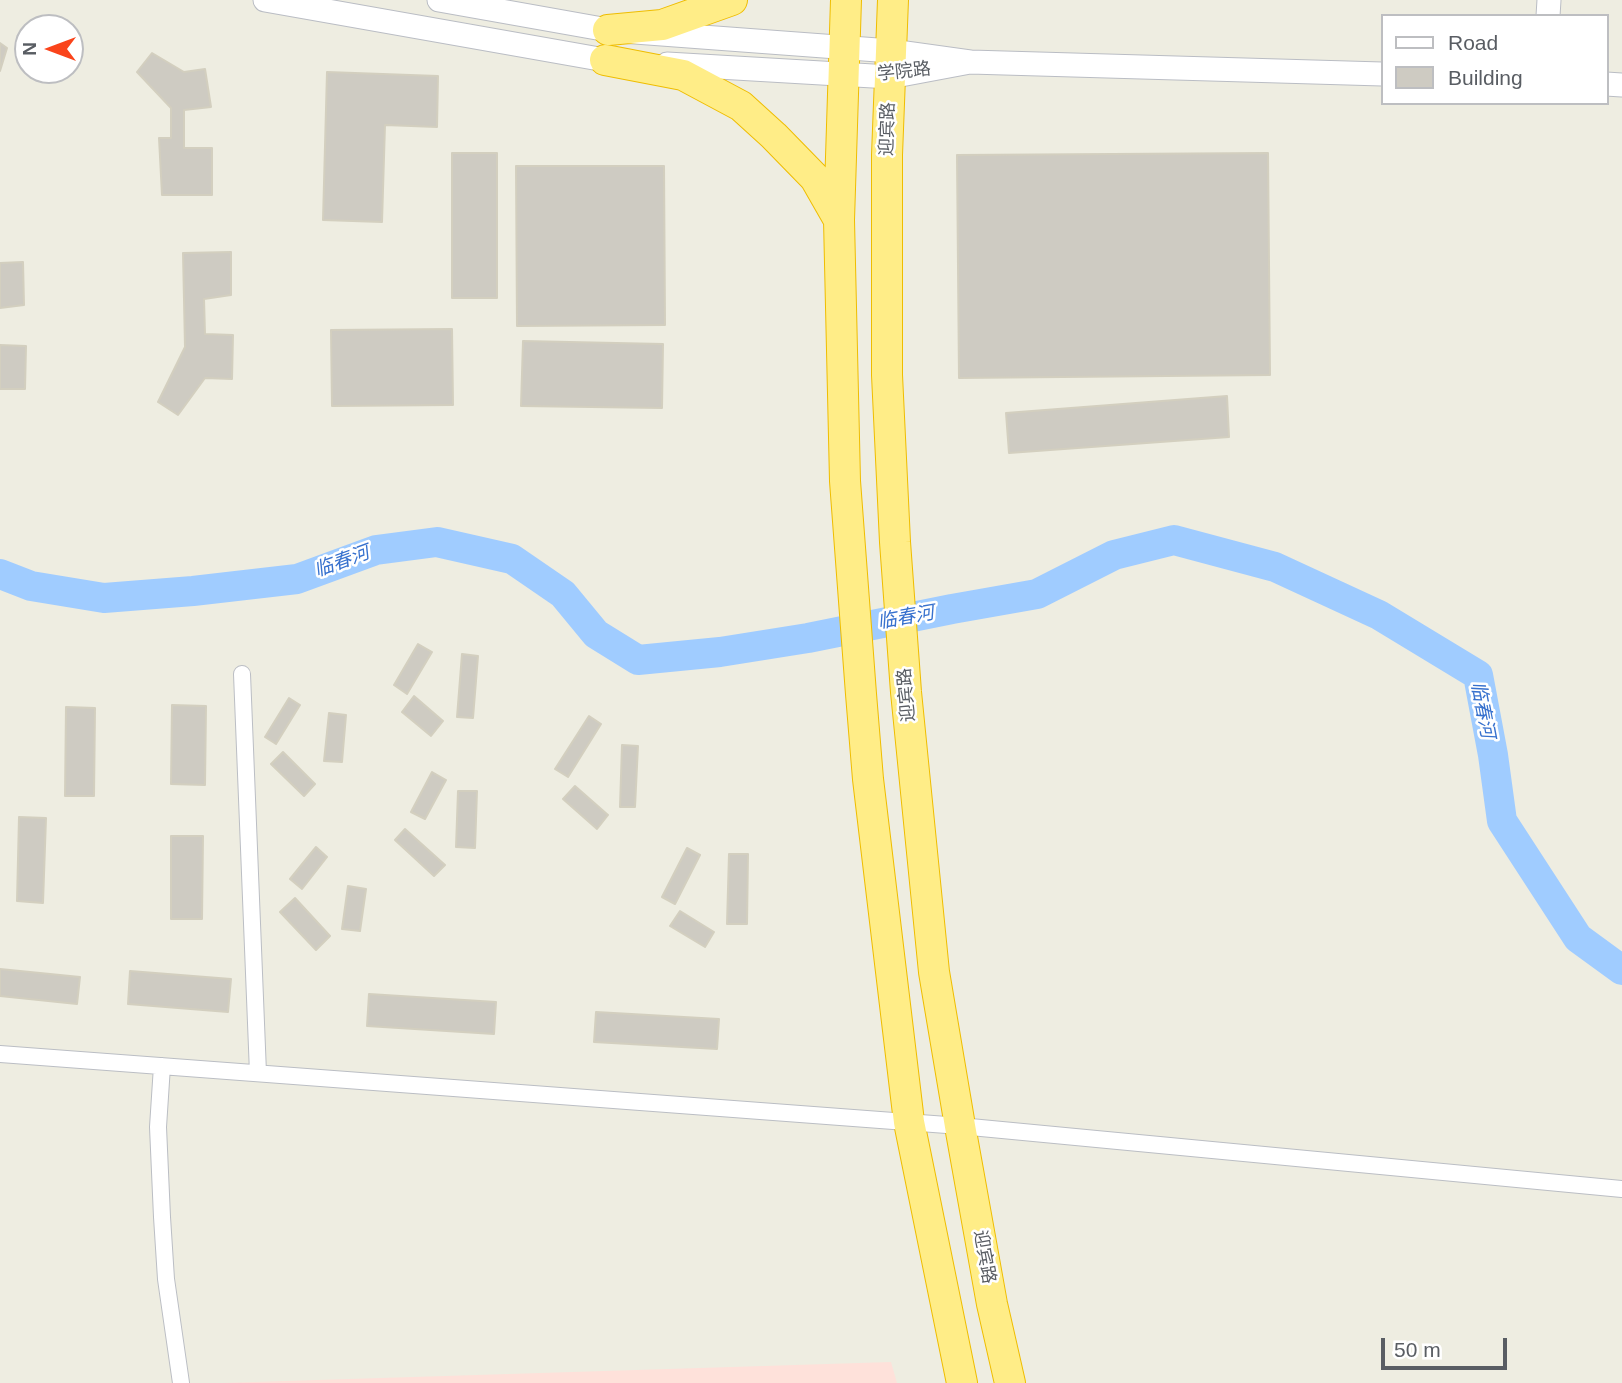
<!DOCTYPE html>
<html>
<head>
<meta charset="utf-8">
<style>
	body { margin:0 }
	#map { position:relative; width:1622px; height:1383px; overflow:hidden; background:#eeede1; font-family:Helvetica,sans-serif }
	canvas { display:block }
	.legend { position:absolute; left:1381px; top:14px; width:228px; height:91px; box-sizing:border-box; background:#fff; border:2px solid #bdbec1; margin:0; padding:9px 12px; list-style:none; font-size:21px; color:#595d63 }
	.legend li { display:flex; align-items:center; gap:14px; height:35px }
	.legend b { width:35px; border:2px solid #bdbec1 }
	.north { position:absolute; left:14px; top:14px; width:70px; height:70px; box-sizing:border-box; background:#fff; border:2px solid #bdbec1; border-radius:50%; rotate:270deg; font-size:19px; font-weight:700; line-height:28px; text-align:center; color:#595d63 }
	.north::after { content:''; display:block; margin:auto; width:24px; height:32px; background:#fa441b; clip-path:polygon(50% 0,100% 100%,50% 72%,0 100%) }
	.scale { position:absolute; left:1381px; top:1338px; width:126px; height:32px; box-sizing:border-box; border:4px solid #595d63; border-top:0; padding-left:9px; font-size:21px; line-height:24px; white-space:nowrap; color:#595d63; -webkit-text-stroke:5px #fff; paint-order:stroke }
</style>
</head>
<body>
<div id="map">
<canvas width="1622" height="1383"></canvas>
<ul class="legend">
<li><b style="height:9px;background:#fff"></b>Road</li>
<li><b style="height:19px;background:#cecbc2"></b>Building</li>
</ul>
<div class="north">N</div>
<div class="scale">50 m</div>
</div>
<script>
const c = document.querySelector('canvas').getContext('2d');
c.lineJoin = 'round';
function paint(path, color) {
  c.fillStyle = color;
  c.fill(path, 'evenodd');
}
function trace(path, color, width, dash) {
  c.strokeStyle = color;
  c.lineWidth = width;
  c.lineCap = dash ? 'butt' : 'round';
  c.setLineDash(dash || []);
  c.stroke(path);
}
function write(font, color, halo, rows, align = 'center') {
  c.font = font + ' Helvetica,"Noto Sans SC",sans-serif';
  c.lineWidth = 5;
  c.setLineDash([]);
  c.textBaseline = 'middle';
  c.strokeStyle = halo;
  c.fillStyle = color;
  for (const [text, x, y, turn = 0] of rows) {
    c.save();
    c.translate(x, y);
    c.rotate((+turn || 0) * Math.PI / 180);
    c.textAlign = isNaN(turn) ? turn : align;
    if (halo) c.strokeText(text, 0, 0);
    c.fillText(text, 0, 0);
    c.restore();
  }
}
const medical = new Path2D(`
	M 891,1362 L 897,1383 L 222,1383 Z`);
const river = new Path2D(`
	M 0,574 L 31,586 L 104,598 L 193,591 L 297,579 L 376,550 L 437,542 L 512,559 L 563,594 L 596,634 L 638,660 L 720,652 L 808,638 L 952,609 L 1037,594 L 1114,555 L 1174,540 L 1275,567 L 1379,615 L 1478,675 L 1493,755 L 1502,821 L 1578,938 L 1622,970`);
const building = new Path2D(`
	M 0,43 L 7,48 L 0,71 Z
	M 152,53 L 184,72 L 205,69 L 211,107 L 184,110 L 184,148 L 212,148 L 212,195 L 162,195 L 159,138 L 171,138 L 171,108 L 137,72 Z
	M 327,72 L 438,76 L 437,127 L 385,125 L 382,222 L 323,220 Z
	M 452,153 L 497,153 L 497,298 L 452,298 Z
	M 1268,153 L 1270,375 L 959,378 L 957,155 Z
	M 516,166 L 664,166 L 665,325 L 517,326 Z
	M 231,252 L 231,295 L 204,299 L 205,334 L 233,335 L 232,379 L 205,378 L 178,415 L 158,402 L 185,347 L 183,253 Z
	M 23,262 L 24,305 L 0,308 L 0,263 Z
	M 452,329 L 453,405 L 332,406 L 331,330 Z
	M 523,341 L 663,344 L 662,408 L 521,406 Z
	M 0,345 L 26,346 L 25,389 L 0,389 Z
	M 1227,396 L 1229,437 L 1009,453 L 1006,413 Z
	M 418,644 L 432,652 L 407,694 L 394,685 Z
	M 462,654 L 478,656 L 473,718 L 457,717 Z
	M 414,696 L 443,721 L 431,736 L 402,712 Z
	M 289,698 L 300,705 L 276,744 L 265,737 Z
	M 172,705 L 206,706 L 205,785 L 171,784 Z
	M 66,707 L 95,708 L 94,796 L 65,796 Z
	M 329,713 L 346,715 L 342,762 L 324,761 Z
	M 589,716 L 601,724 L 568,777 L 555,769 Z
	M 622,745 L 638,746 L 635,807 L 620,807 Z
	M 283,752 L 315,784 L 304,796 L 271,764 Z
	M 432,772 L 446,780 L 425,819 L 411,812 Z
	M 575,786 L 608,815 L 597,829 L 563,799 Z
	M 458,791 L 477,791 L 475,848 L 456,847 Z
	M 19,817 L 46,818 L 43,903 L 17,901 Z
	M 405,829 L 445,865 L 434,876 L 395,840 Z
	M 171,836 L 203,836 L 202,919 L 171,919 Z
	M 316,847 L 327,857 L 302,889 L 290,879 Z
	M 687,848 L 700,855 L 675,904 L 662,897 Z
	M 729,854 L 748,854 L 747,924 L 727,924 Z
	M 348,886 L 366,889 L 360,931 L 342,929 Z
	M 295,898 L 330,936 L 316,950 L 280,912 Z
	M 680,911 L 714,932 L 705,947 L 670,926 Z
	M 0,969 L 80,977 L 77,1004 L 0,996 Z
	M 130,971 L 231,979 L 228,1012 L 128,1004 Z
	M 369,994 L 496,1002 L 494,1034 L 367,1026 Z
	M 596,1012 L 719,1019 L 717,1049 L 594,1042 Z`);
const street = new Path2D(`
	M 242,674 L 258,1073
	M 0,1054 L 960,1126 L 1622,1189
	M 162,1066 L 158,1127 L 162,1217 L 166,1279 L 181,1383`);
const secondary = new Path2D(`
	M 265,0 L 605,60 L 619,61
	M 439,0 L 608,30 L 891,51 L 970,62 L 890,77 L 667,64
	M 1548,16 L 1549,0
	M 970,62 L 1382,74
	M 1606,84 L 1622,85`);
const highway = new Path2D(`
	M 846,0 L 839,220 L 845,481 L 861,694 L 868,779 L 909,1122 L 962,1383
	M 893,0 L 887,155 L 887,375 L 895,542 L 906,692 L 934,972 L 960,1126 L 992,1304 L 1010,1383
	M 608,30 L 662,25 L 732,0
	M 605,60 L 683,75 L 741,106 L 774,136 L 815,178 L 839,220`);
const streetNames = [
	["学院路",904,72,-6],
	["迎宾路",888,129,-88],
	["迎宾路",907,695,-95],
	["迎宾路",984,1257,80]
];
const waterNames = [
	["临春河",342,562,-20],
	["临春河",906,618,-10],
	["临春河",1482,710,79]
];
paint(medical, '#fee1da');
trace(river, '#a0ccff', 30);
paint(building, '#cecbc2');
trace(building, '#d3cfbf', 2);
trace(street, '#bbbec4', 18);
trace(secondary, '#babdc4', 25);
trace(highway, '#efbd00', 32);
trace(street, '#fff', 16);
trace(secondary, '#fff', 23);
trace(highway, '#ffed87', 30);
write('18px', '#595d63', '#fff', streetNames);
write('italic 19px', '#3771ce', '#fff', waterNames);
</script>
</body>
</html>
